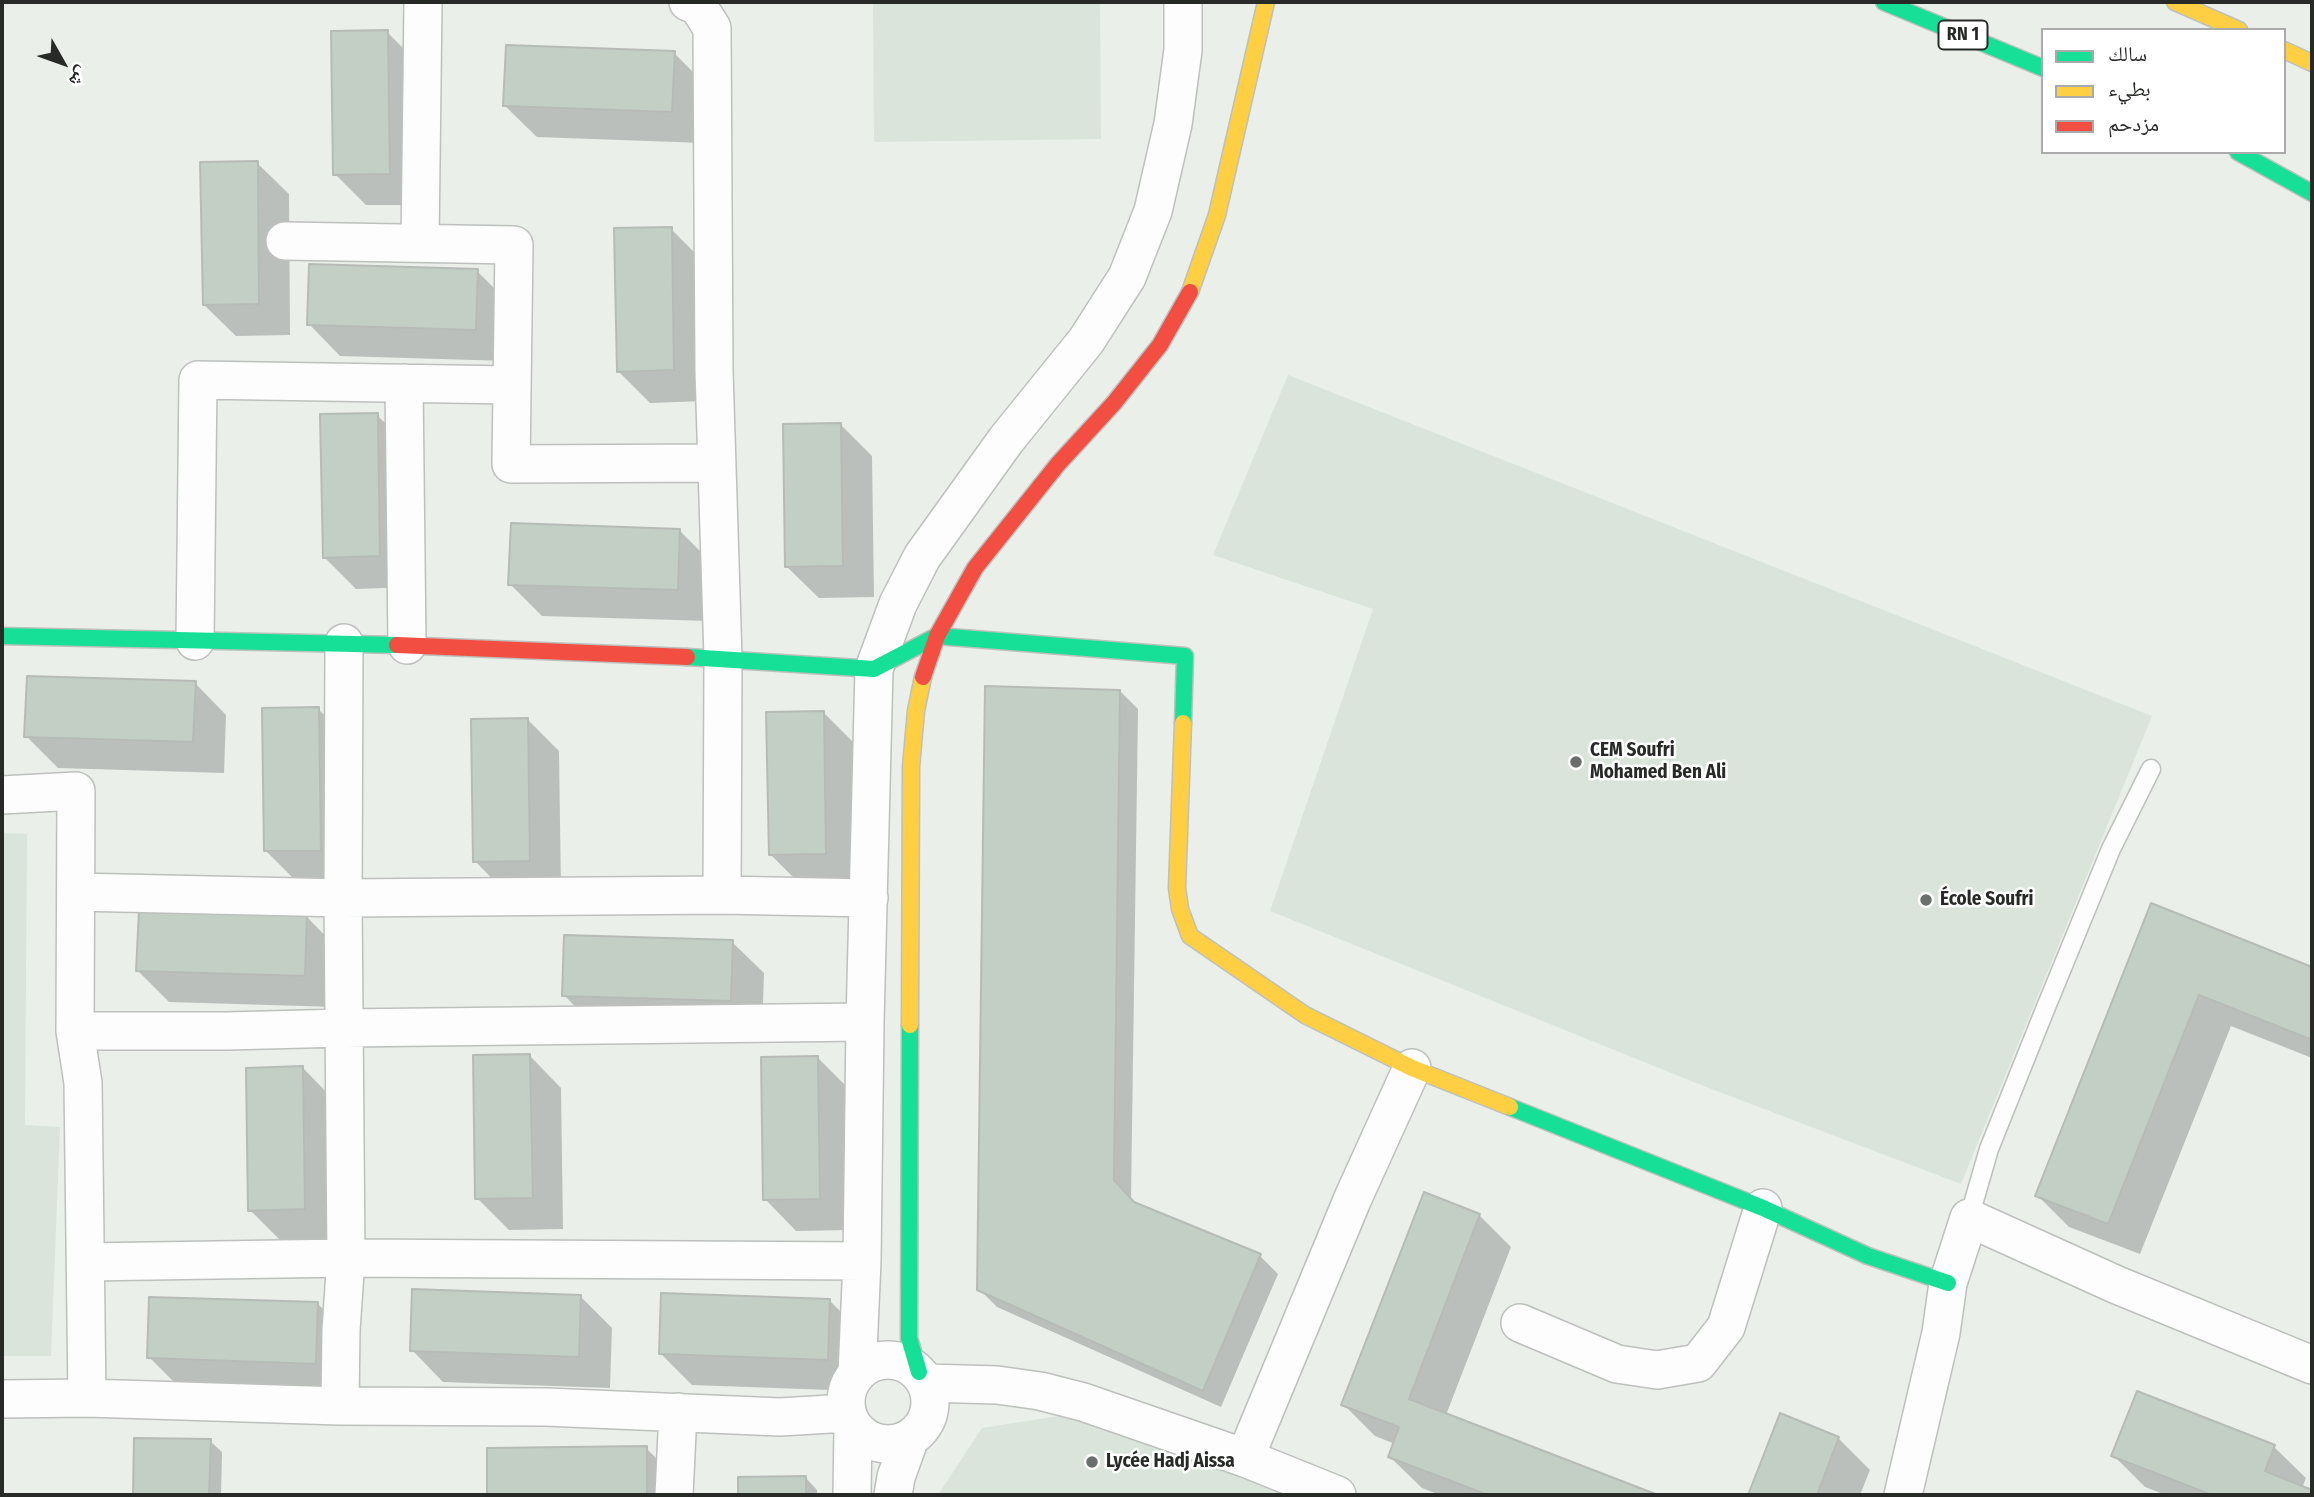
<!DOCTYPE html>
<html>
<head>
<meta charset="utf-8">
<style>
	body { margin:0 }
	#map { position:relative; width:2314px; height:1497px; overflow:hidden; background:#eaefea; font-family:"Fira Sans Condensed","Noto Naskh Arabic",sans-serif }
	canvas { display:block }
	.frame { position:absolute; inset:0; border:4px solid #272a27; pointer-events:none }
	.legend { position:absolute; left:2041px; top:28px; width:245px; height:126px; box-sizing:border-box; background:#fff; border:2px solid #a9aaa9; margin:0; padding:9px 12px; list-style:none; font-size:21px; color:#272a27 }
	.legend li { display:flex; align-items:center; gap:14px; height:35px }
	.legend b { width:35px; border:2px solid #a9aaa9 }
	.north { position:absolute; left:28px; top:28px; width:70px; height:70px; -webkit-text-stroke:5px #fff; paint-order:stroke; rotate:130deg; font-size:19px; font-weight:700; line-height:28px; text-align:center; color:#272a27 }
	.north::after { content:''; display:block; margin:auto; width:24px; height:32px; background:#272a27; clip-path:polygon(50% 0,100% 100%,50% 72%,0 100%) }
</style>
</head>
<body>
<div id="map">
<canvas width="2314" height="1497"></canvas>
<div class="frame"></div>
<ul class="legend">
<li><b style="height:9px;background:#16e098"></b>سالك</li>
<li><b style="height:9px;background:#ffcf43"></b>بطيء</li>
<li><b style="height:9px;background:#f24e42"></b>مزدحم</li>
</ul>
<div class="north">ش</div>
</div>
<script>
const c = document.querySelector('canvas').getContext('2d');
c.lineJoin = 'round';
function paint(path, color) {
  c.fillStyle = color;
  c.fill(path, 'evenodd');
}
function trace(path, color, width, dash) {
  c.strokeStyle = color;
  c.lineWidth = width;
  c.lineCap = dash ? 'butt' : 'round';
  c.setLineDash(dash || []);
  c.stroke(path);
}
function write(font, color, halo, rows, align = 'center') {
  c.font = font + ' "Fira Sans Condensed",sans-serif';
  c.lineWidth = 5;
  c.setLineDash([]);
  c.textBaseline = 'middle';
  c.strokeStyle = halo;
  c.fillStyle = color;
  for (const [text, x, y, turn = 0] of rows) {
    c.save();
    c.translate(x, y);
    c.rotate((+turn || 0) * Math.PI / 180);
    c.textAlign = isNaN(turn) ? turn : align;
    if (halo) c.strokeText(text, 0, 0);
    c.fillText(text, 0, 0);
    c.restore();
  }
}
const built = new Path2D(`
	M 873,2 L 1100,2 L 1101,139 L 874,142 Z
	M 1288,375 L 2152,716 L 1961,1184 L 1701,1085 L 1270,911 L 1373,609 L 1213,555 Z
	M 2,833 L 27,834 L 25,1125 L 60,1127 L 51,1356 L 2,1356 Z
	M 1097,1410 L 1307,1495 L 938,1495 L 982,1428 Z`);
const shadow = new Path2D(`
	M 387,32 L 419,64 L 421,205 L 366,205 L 335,174 Z
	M 674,53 L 705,84 L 703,143 L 537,137 L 505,106 Z
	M 257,163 L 289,194 L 290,335 L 236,336 L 204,305 Z
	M 671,229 L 703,261 L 705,401 L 650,403 L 618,371 Z
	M 477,271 L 509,303 L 507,361 L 340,356 L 309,324 Z
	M 377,415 L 409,447 L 411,587 L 356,589 L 324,557 Z
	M 840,424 L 872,456 L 874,597 L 819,598 L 787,567 Z
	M 679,530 L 711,562 L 709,621 L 542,616 L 510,584 Z
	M 195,683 L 226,715 L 224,773 L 58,768 L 26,736 Z
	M 1120,691 L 1138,709 L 1131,1199 L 1136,1205 L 1260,1256 L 1278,1274 L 1221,1407 L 997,1307 L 979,1289 Z
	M 318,709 L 350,740 L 352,882 L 297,882 L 266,851 Z
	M 823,712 L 855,744 L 857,885 L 802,886 L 771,855 Z
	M 527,719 L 559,751 L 561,892 L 506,893 L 475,861 Z
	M 2152,905 L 2312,969 L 2312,1058 L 2231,1026 L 2140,1254 L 2069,1227 L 2037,1195 Z
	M 307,917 L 338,949 L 336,1007 L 169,1002 L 138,971 Z
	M 732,942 L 764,973 L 762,1032 L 595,1027 L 564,995 Z
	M 530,1056 L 561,1088 L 563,1229 L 509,1230 L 477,1198 Z
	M 817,1057 L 849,1089 L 851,1230 L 796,1231 L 765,1199 Z
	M 303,1068 L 334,1100 L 336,1240 L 282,1242 L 250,1210 Z
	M 1479,1215 L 1511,1247 L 1446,1415 L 1653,1495 L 1440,1495 L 1422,1488 L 1390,1457 L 1395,1444 L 1375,1436 L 1344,1405 Z
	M 581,1297 L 612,1328 L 610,1388 L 443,1382 L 412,1350 Z
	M 829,1300 L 861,1332 L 859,1391 L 692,1385 L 661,1354 Z
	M 318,1304 L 349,1336 L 347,1394 L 181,1389 L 149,1357 Z
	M 2138,1393 L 2274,1447 L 2306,1478 L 2302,1488 L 2312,1492 L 2312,1495 L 2166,1495 L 2145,1487 L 2113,1455 Z
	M 1781,1416 L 1838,1438 L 1870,1470 L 1860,1495 L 1750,1495 Z
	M 136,1439 L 210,1441 L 222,1452 L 221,1495 L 135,1495 Z
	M 646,1448 L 658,1460 L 658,1495 L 489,1495 L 488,1450 Z
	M 740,1478 L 806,1478 L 817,1490 L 817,1495 L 740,1495 Z`);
const building = new Path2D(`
	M 388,30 L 390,174 L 333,175 L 331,31 Z
	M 506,45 L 675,51 L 672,112 L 503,106 Z
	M 258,161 L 259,304 L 203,305 L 200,162 Z
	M 672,227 L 674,370 L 617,372 L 614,228 Z
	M 309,264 L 478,269 L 476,330 L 307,325 Z
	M 378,413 L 380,556 L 323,558 L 320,414 Z
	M 841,423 L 843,566 L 785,567 L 783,424 Z
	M 511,523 L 680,529 L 678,590 L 508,585 Z
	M 27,676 L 196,681 L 193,742 L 24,737 Z
	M 985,686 L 1120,690 L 1114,1180 L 1134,1202 L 1261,1254 L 1203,1391 L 977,1290 Z
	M 319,707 L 321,851 L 264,851 L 262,708 Z
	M 824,711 L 826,854 L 769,855 L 766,712 Z
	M 528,718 L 530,861 L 473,862 L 471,719 Z
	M 2151,903 L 2312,967 L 2312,1040 L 2199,995 L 2108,1224 L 2035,1196 Z
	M 139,910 L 307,915 L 305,976 L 136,971 Z
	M 564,935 L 733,940 L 731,1001 L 562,996 Z
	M 530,1054 L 533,1198 L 475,1199 L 473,1055 Z
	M 818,1056 L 820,1199 L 763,1200 L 761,1057 Z
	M 303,1066 L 305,1209 L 248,1211 L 246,1068 Z
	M 1424,1192 L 1480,1214 L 1409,1399 L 1658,1495 L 1488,1495 L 1388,1457 L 1399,1427 L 1341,1405 Z
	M 412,1289 L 581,1295 L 579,1357 L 410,1351 Z
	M 661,1293 L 830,1299 L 828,1360 L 659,1354 Z
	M 149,1297 L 318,1302 L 316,1364 L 147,1358 Z
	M 2137,1391 L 2275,1445 L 2265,1471 L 2312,1490 L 2312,1495 L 2212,1495 L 2111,1456 Z
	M 1780,1413 L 1839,1437 L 1817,1495 L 1748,1495 Z
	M 134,1438 L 211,1439 L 209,1495 L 133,1495 Z
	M 647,1446 L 647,1495 L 487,1495 L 487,1448 Z
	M 806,1476 L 806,1495 L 738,1495 L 738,1477 Z`);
const lane = new Path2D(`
	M 1969,1218 L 1989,1149 L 2044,1012 L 2111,849 L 2151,769`);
const street = new Path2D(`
	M 688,2 L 698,6 L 712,28 L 714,371 L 723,658 L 722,895
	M 285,241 L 514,245 L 511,464 L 716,463
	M 420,243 L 423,2
	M 404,383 L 407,645
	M 195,641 L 198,380 L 512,385
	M 2,795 L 76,791 L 75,1031 L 83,1083 L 87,1398
	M 76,892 L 343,898 L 722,895 L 869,898
	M 75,1031 L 227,1031 L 344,1028 L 865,1022
	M 86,1262 L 346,1258 L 862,1261
	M 1520,1323 L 1617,1364 L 1657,1370 L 1698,1363 L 1726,1327 L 1763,1208
	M846 1402a42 42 0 1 1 84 0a42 42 0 1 1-84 0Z
	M 857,1374 L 862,1261 L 865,1022 L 874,669 L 898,604 L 922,557 L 1006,440 L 1086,341 L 1127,277 L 1153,211 L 1173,124 L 1183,50 L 1183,2
	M 927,1383 L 997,1385 L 1040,1391 L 1083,1402 L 1245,1458 L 1337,1495
	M 2,1399 L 87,1398 L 340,1406 L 546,1407 L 780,1417 L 847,1413
	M 340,1406 L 341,1330 L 346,1258 L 343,898 L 344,643
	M 1245,1458 L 1353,1198 L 1412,1068
	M 674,1495 L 678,1412
	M 852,1495 L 853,1426
	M 893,1495 L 896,1477 L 910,1438
	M 1903,1495 L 1941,1333 L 1948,1283 L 1969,1218 L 2117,1285 L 2312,1365`);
const fast = new Path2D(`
	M 1884,2 L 2043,68
	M 2238,152 L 2312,193
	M 2,636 L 397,645
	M 687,657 L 874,669 L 937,636 L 1185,656 L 1183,723
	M 910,1025 L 909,1338 L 919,1372
	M 1510,1107 L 1763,1208 L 1868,1256 L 1948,1283`);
const slow = new Path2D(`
	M 2175,2 L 2239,30
	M 2284,50 L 2312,63
	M 1190,292 L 1217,215 L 1266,2
	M 1183,723 L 1177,888 L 1180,909 L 1190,936 L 1305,1015 L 1412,1068 L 1510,1107
	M 910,1025 L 911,767 L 916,711 L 923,677`);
const jam = new Path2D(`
	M 397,645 L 687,657
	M 923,677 L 937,636 L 975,568 L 1058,464 L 1114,403 L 1160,345 L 1190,292`);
const markers = [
	[1576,762,7,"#6b6f6b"],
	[1926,900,7,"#6b6f6b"],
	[1092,1462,7,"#6b6f6b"]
];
const shields = [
	[1963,35,49]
];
const shieldNames = [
	["RN 1",1963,35]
];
const poiNames = [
	["CEM Soufri",1590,751],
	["Mohamed Ben Ali",1590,773],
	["École Soufri",1940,900],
	["Lycée Hadj Aissa",1106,1462]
];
paint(built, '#dae4db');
paint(shadow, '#0003');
paint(building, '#c3cec5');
trace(building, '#b7bbb7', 2);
trace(lane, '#bdc0bd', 21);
trace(street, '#bdc0bd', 40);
trace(fast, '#bdc0bd', 19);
trace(slow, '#bdc0bd', 19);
trace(jam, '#bdc0bd', 19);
trace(lane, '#fcfdfc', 18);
trace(street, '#fcfdfc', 37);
trace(fast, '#16e098', 16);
trace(slow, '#ffcf43', 16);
trace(jam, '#f24e42', 16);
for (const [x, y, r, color] of markers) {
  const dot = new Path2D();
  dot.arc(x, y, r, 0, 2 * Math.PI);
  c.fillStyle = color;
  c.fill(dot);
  trace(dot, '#fff', 2.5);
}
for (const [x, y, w] of shields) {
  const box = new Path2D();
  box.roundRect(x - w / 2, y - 14.5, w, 29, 5);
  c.fillStyle = '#fff';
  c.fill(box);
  trace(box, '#272a27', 2);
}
write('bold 18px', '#272a27', null, shieldNames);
write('bold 19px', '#272a27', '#fff', poiNames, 'left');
</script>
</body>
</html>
